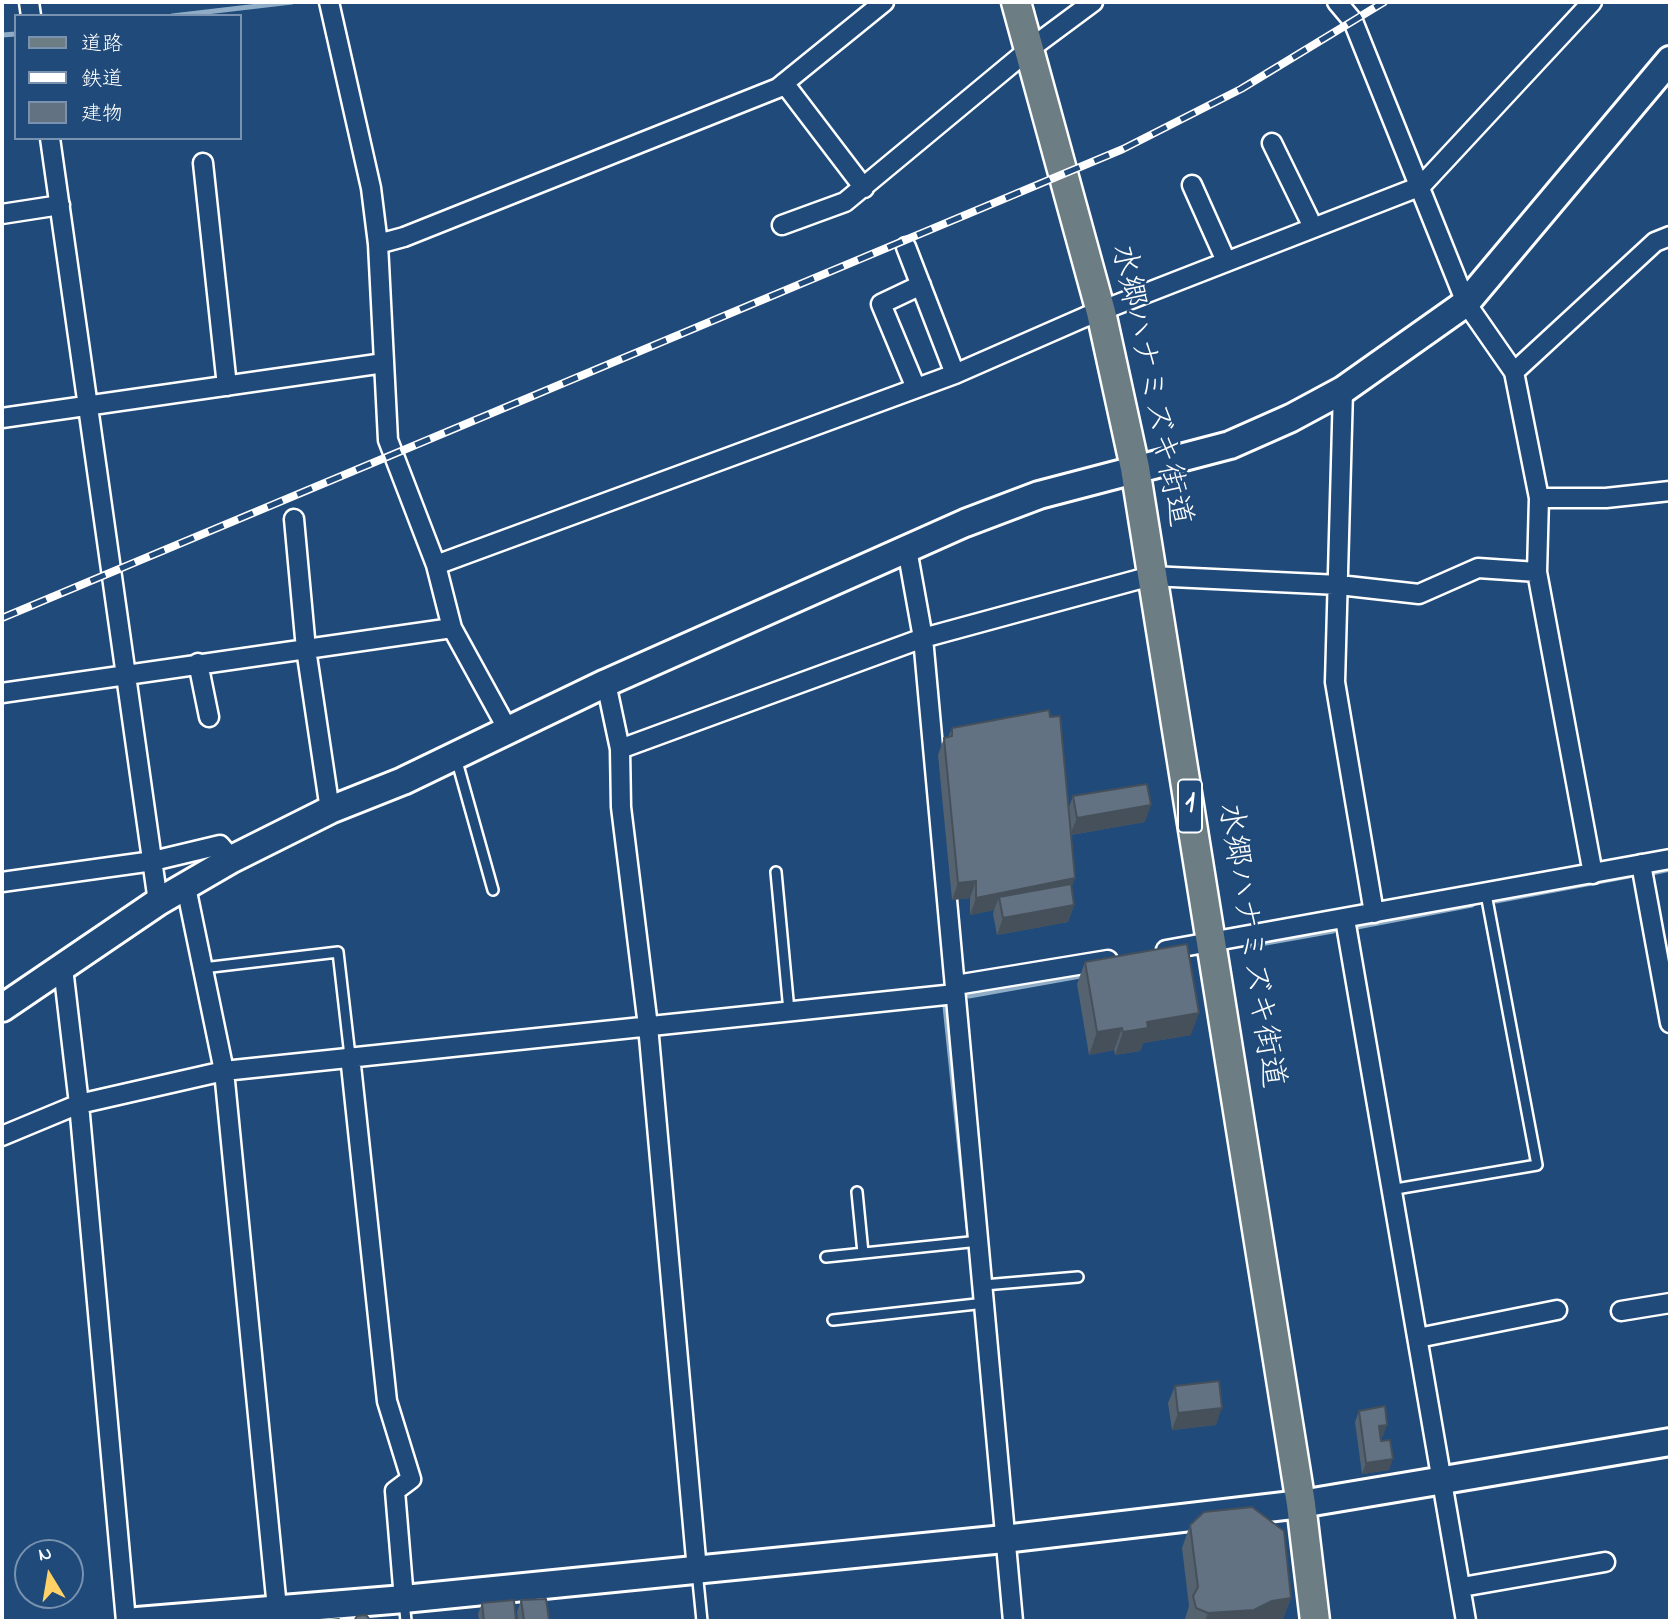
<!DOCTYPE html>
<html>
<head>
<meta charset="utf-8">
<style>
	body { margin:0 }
	#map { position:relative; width:1672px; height:1623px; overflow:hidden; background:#1f4a7a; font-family:"Indie Flower","Klee One",sans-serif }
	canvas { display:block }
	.frame { position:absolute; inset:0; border:4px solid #fff; pointer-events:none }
	.legend { position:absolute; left:14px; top:14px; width:228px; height:126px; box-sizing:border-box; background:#1f4a7a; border:2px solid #7992af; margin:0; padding:9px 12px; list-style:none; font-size:21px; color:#fff }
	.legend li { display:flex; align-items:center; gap:14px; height:35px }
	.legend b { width:35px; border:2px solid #7992af }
	.north { position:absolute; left:14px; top:1539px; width:70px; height:70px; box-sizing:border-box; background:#1f4a7a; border:2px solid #7992af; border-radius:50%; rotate:349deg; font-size:19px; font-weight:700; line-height:28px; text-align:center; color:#fff }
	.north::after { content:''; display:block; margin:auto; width:24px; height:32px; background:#ffd166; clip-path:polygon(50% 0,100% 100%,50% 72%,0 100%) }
</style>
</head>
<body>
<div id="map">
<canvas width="1672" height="1623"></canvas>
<div class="frame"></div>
<ul class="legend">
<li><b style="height:9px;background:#6c7e84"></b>道路</li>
<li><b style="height:9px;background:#fff"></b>鉄道</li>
<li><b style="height:19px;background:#637282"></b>建物</li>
</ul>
<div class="north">N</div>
</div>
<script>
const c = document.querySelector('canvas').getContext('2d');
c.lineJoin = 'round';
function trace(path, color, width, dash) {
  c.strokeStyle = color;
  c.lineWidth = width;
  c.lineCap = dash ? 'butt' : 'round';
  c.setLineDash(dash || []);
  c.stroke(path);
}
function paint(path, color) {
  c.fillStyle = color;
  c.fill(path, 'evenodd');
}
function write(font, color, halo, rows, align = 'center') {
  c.font = font + ' "Indie Flower","Klee One",sans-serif';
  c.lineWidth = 5;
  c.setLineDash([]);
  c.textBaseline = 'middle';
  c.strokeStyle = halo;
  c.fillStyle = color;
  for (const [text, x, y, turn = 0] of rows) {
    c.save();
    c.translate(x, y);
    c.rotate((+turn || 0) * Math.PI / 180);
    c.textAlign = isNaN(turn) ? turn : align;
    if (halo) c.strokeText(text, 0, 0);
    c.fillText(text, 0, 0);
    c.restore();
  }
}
const stream = new Path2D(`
	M 172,16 L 292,2
	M 2,35 L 16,34
	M 1652,873 L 1670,869
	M 1496,901 L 1629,876
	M 1357,927 L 1472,905
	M 1249,946 L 1333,931
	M 969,996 L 1086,975
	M 945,1006 L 968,1228`);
const lane = new Path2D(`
	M 456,758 L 493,890
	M 776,872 L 789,1011
	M 203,968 L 338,952 L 350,1056
	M 1390,1190 L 1537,1165 L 1486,894
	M 857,1192 L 863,1253
	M 826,1257 L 979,1241
	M 984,1285 L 1078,1277
	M 833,1320 L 985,1303
	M 697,1571 L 702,1621
	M 404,1601 L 406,1621`);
const street = new Path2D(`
	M 29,2 L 31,16
	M 329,2 L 371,188 L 378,244 L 388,440 L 436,565 L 452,628 L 508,730
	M 1337,2 L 1353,21 L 1466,303 L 1514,372 L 1539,498 L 1537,572 L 1593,874
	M 784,83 L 864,188
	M 50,138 L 158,902
	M 1272,143 L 1313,227
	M 203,163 L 227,386
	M 1192,185 L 1226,261
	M 2,214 L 60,205
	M 782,225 L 845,202 L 1027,51 L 1093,2
	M 378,244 L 404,237 L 778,88 L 884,2
	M 906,247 L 955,374
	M 1514,372 L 1655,242 L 1670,236
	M 916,388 L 881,304 L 921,285
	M 1343,390 L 1335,682 L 1374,913
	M 2,418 L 384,363
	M 1539,498 L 1606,498 L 1670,491
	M 294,519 L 306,649 L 330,810
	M 907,549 L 923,638 L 1013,1621
	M 436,565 L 955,374 L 1085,317 L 1421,186 L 1592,2
	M 198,663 L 209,717
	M 606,683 L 620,749 L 621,807 L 648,1026 L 697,1570
	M 2,693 L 452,628
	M 620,749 L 923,638 L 1151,576 L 1339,585 L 1419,594 L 1478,568 L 1537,572
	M 1641,864 L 1670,1023
	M 2,882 L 153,861 L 220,845 L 232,859
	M 186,887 L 224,1071 L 278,1618
	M 1345,919 L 1466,1621
	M 1166,950 L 1670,859
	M 63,968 L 79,1104 L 126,1621
	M 956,985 L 1108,960
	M 350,1056 L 387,1401 L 411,1479 L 395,1491 L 404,1599
	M 2,1136 L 79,1104 L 224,1071 L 955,994
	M 1621,1311 L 1670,1303
	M 1418,1338 L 1557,1310
	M 1462,1587 L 1605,1562`);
const secondary = new Path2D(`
	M 2,1008 L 158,902 L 232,859 L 330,810 L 403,781 L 606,683 L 965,523 L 1039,495 L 1230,445 L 1291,418 L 1343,390 L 1466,303 L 1670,60
	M 137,1621 L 404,1599 L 1004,1539 L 1301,1504 L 1670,1442`);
const primary = new Path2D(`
	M 1016,2 L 1101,312 L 1135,468 L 1301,1504 L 1315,1621`);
const rail = new Path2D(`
	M 2,618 L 1123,149 L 1241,89 L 1384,2`);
const wall = new Path2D(`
	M 952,728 L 1068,810 L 1073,796 L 1145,822 L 1071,835 L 1071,888 L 1074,905 L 1068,922 L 997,935 L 993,914 L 994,910 L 970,915 L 970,898 L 952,900 L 938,755 L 944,738 L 948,737 Z
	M 1085,962 L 1191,1035 L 1143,1043 L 1140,1051 L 1115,1055 L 1114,1050 L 1089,1055 L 1077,984 Z
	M 1175,1386 L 1216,1425 L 1172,1430 L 1168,1403 Z
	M 1359,1411 L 1383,1436 L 1381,1437 L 1381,1441 L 1389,1470 L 1362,1474 L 1355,1422 Z
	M 1190,1525 L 1291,1598 L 1282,1621 L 1185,1621 L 1185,1619 L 1189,1606 L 1182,1548 Z
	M 521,1600 L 549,1620 L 548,1621 L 518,1621 L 517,1612 Z
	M 482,1603 L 516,1621 L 479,1621 L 478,1614 Z`);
const shadedWall = new Path2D(`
	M 1151,805 L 1145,822 L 1070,835 L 1077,818 Z
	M 1075,878 L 1069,895 L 999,897 L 994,910 L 970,915 L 976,898 Z
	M 976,881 L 970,898 L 952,900 L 958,883 Z
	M 1074,905 L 1068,922 L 997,935 L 1003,918 Z
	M 1199,1013 L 1191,1035 L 1143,1043 L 1140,1051 L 1115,1055 L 1123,1032 L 1147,1022 Z
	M 1122,1028 L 1114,1050 L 1089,1055 L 1097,1032 Z
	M 1222,1408 L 1216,1425 L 1172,1430 L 1178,1413 Z
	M 1387,1425 L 1383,1436 L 1375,1437 L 1379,1426 Z
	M 1393,1459 L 1389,1470 L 1362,1474 L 1366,1463 Z
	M 1291,1598 L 1282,1621 L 1205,1621 L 1208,1613 L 1272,1601 Z`);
const building = new Path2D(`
	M 1049,710 L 1050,717 L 1060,716 L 1075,878 L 976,898 L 976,881 L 958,883 L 944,738 L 952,736 L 952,728 Z
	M 1147,784 L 1151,805 L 1077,818 L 1073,796 Z
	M 1071,884 L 1074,905 L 1003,918 L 999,897 Z
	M 1187,944 L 1199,1013 L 1147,1022 L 1148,1028 L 1123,1032 L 1122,1028 L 1097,1032 L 1085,962 Z
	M 1219,1381 L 1222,1408 L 1178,1413 L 1175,1386 Z
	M 1385,1406 L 1387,1425 L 1379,1426 L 1381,1441 L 1390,1440 L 1393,1459 L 1366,1463 L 1359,1411 Z
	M 1252,1507 L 1284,1531 L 1291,1598 L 1272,1601 L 1254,1610 L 1208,1613 L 1196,1608 L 1193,1596 L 1198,1587 L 1190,1525 L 1204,1512 Z
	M 546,1599 L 549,1620 L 524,1620 L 521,1600 Z
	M 514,1600 L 516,1621 L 484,1621 L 482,1603 Z
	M 366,1615 L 371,1621 L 354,1621 L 357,1616 Z
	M 339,1619 L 339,1621 L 318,1621 Z`);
const shields = [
	[1190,806,24]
];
const shieldNames = [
	["1",1190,806]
];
const streetNames = [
	["水郷ハナミズキ街道",1148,386,78],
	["水郷ハナミズキ街道",1248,946,81]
];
trace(stream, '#8eacc5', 5);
trace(lane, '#fff', 14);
trace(street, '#fff', 23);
trace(secondary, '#fff', 32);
trace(primary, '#fff', 33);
trace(lane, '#1f4a7a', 9);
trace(street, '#1f4a7a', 18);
trace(secondary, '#1f4a7a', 26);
trace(primary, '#6c7e84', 28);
trace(rail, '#fff', 8);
trace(rail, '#1f4a7a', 5, [16]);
paint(wall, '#556270');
paint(shadedWall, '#45505b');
paint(building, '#637282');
trace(building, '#45505b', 2);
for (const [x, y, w] of shields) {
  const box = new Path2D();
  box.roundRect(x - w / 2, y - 26.5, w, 53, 5);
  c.fillStyle = '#1f4a7a';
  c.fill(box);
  trace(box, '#fff', 2);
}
write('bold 30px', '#fff', null, shieldNames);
write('32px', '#fff', '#1f4a7a', streetNames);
</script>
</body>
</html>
